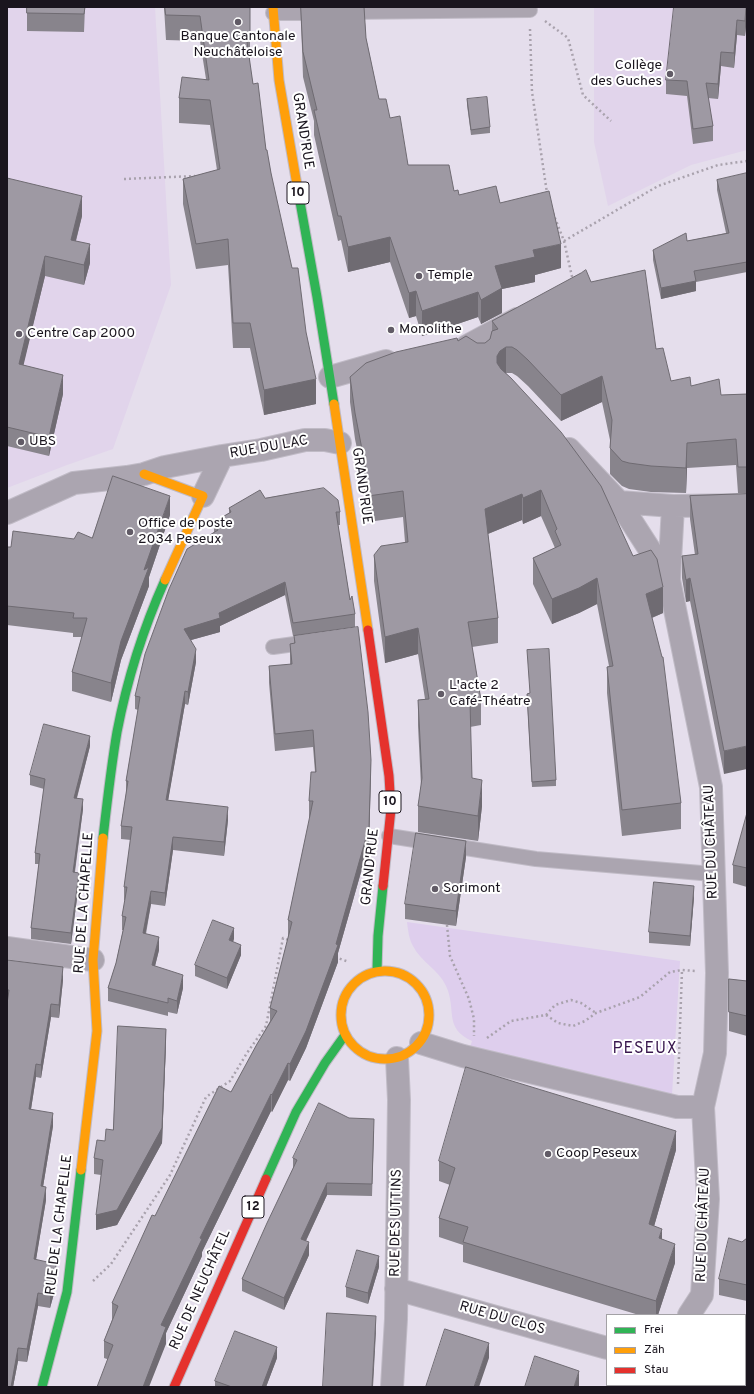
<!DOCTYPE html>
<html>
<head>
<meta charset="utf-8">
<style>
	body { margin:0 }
	#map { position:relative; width:754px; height:1394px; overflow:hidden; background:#e5deec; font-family:Overpass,sans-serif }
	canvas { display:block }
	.frame { position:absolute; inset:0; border:8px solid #1a151e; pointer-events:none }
	.legend { position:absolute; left:606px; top:1314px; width:140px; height:72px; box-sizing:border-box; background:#fff; border:1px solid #a3a1a5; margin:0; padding:5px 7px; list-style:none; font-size:12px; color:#1a151e }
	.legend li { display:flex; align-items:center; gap:8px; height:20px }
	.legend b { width:20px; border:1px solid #a3a1a5 }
</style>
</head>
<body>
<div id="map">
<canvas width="754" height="1394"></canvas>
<div class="frame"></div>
<ul class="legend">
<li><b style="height:5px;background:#30b455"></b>Frei</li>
<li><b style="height:5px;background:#ff9f0a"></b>Zäh</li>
<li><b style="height:5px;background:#e5322d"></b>Stau</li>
</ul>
</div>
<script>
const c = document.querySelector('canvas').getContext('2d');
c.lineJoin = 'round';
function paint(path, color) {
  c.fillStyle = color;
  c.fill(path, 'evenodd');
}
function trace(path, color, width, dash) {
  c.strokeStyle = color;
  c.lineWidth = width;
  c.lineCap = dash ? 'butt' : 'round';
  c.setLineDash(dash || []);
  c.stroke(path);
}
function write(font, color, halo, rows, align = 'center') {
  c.font = font + ' Overpass,sans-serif';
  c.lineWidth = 4;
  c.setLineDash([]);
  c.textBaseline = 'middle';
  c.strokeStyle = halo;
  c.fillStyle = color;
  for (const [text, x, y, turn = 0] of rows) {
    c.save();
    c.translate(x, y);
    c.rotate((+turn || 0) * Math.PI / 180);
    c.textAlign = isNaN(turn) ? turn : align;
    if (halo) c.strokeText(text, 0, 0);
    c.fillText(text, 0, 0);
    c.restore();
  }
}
const built = new Path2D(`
	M 7,7 L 155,7 L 171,285 L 113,449 L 67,465 L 7,488 Z
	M 594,7 L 747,7 L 747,150 L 691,165 L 608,206 L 594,142 Z`);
const green = new Path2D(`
	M 407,922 L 680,961 L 672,1095 L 470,1047 L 472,1041 C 443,1028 457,1009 446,986 C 439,970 421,962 413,946 C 409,939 408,930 407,922 Z`);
const path = new Path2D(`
	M 545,21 L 568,38 L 583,95 L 611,121
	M 530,29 L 532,92 L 547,193
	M 124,179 L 195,176
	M 553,213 L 564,241 L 573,281
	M 564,241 L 658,186 L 718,165 L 747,161
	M 447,925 L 450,956 L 469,999 L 474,1019 L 474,1036
	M 335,957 L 349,962
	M 546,1015 L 555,1005 L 571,1000 L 581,1003 L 596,1013
	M 487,1038 L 511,1021 L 546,1015 L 558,1023 L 573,1026 L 585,1021 L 596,1013 L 640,997 L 670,972 L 682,970 L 695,971
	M 678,1084 L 682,970
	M 93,1281 L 111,1264 L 170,1175 L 206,1097 L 230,1081 L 247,1053 L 266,1026 L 283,938 L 291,941`);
const lane = new Path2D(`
	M 345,12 L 530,10
	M 273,13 L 318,13
	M 273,647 L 309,642
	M 389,836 L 536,859 L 713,874`);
const street = new Path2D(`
	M 467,346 L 517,319
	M 330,377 L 386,361
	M 569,449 L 619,502 L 666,575
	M 222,456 L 261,450 L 305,440 L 325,440 L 340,443
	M 619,502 L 673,506 L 747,505
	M 673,506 L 669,580 L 711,787 L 717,973 L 715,1053 L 703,1107 L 708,1199 L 702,1295 L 689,1315
	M 7,513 L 74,483 L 127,477 L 144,474 L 165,467 L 222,456 L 203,496
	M 7,948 L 93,960
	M 421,1043 L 463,1056 L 677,1107 L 703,1107
	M 396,1289 L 607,1348
	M 685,1385 L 685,1387
	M 392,1387 L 396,1319 L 399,1100 L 397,1058`);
const fast = new Path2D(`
	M 297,185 L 317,297 L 334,404
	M 103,838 C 107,803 111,767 117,732 C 127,680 143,629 165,580
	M 377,971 L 378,936 L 383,886
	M 266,1179 L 296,1112 L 325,1063 L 345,1035
	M 42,1387 L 67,1292 L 81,1170`);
const slow = new Path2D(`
	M 273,7 L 279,80 L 297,185
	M 334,404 L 368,630
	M 144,474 L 203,496 L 165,580
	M341 1015a44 44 0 1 1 88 0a44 44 0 1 1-88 0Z
	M 81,1170 L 97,1031 L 93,960 L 103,838`);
const jam = new Path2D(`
	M 368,630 L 389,776 L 391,809 L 383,886
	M 174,1387 L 266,1179`);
const wall = new Path2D(`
	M 27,7 L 85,7 L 84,32 L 27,31 Z
	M 164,7 L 250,7 L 250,66 L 253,84 L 271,173 L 316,404 L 264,415 L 250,348 L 233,348 L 228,265 L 196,269 L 183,204 L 183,179 L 217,170 L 210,125 L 179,123 L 179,98 L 206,79 L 200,41 L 166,40 Z
	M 301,7 L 364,7 L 366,38 L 379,99 L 390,118 L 408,165 L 454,191 L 459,195 L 500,203 L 561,268 L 535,275 L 535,282 L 502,289 L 502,313 L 481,324 L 478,317 L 422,336 L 416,316 L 409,318 L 390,262 L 348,272 L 341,240 L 338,241 L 314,135 L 314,121 L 303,77 L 301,21 Z
	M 747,7 L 747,17 L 745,36 L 737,35 L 734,68 L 721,66 L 718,99 L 708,98 L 713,126 L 713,141 L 693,144 L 687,96 L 666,94 L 666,80 Z
	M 467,99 L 490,127 L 490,133 L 471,135 L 467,105 Z
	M 747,173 L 747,272 L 696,282 L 696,291 L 661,299 L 653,260 L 653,250 L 687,241 L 726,233 L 717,190 L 717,180 Z
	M 7,178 L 82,216 L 76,241 L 90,263 L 84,285 L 45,276 L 23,365 L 63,394 L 49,456 L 7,446 Z
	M 591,282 L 656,349 L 671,381 L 691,386 L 721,395 L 747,394 L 747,493 L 738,493 L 736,465 L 687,468 L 686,493 L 651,492 L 629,489 L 622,486 L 610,474 L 610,440 L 602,402 L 561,421 L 528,386 L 517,376 L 512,373 L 506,373 L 633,556 L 663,613 L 652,618 L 681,803 L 681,829 L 622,836 L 607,693 L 607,667 L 609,666 L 597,604 L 579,613 L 552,624 L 533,584 L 533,558 L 555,548 L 541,516 L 523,524 L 522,520 L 488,534 L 498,618 L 498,643 L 472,647 L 481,700 L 481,725 L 470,727 L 472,778 L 482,806 L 478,841 L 418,832 L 418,806 L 421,786 L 418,726 L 418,700 L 425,699 L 418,654 L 385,663 L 374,581 L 374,555 L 405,542 L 403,517 L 368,522 L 364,496 L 364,483 L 355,439 L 350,402 L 350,377 L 458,341 L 477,343 L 485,343 L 490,339 L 492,332 L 492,321 Z
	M 747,494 L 724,774 L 690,601 L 686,602 L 682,578 L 682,556 L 695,555 L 690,519 L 690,496 Z
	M 265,498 L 340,512 L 340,525 L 338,525 L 350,600 L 355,614 L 355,627 L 293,636 L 285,595 L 220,626 L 220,632 L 191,640 L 196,662 L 188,705 L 185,704 L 168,800 L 228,820 L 224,856 L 173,850 L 165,906 L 151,904 L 146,934 L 159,950 L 155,966 L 183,988 L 177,1014 L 168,1012 L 168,1016 L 108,1001 L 108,988 L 116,963 L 123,930 L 122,930 L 122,916 L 125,900 L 124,900 L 124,887 L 131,840 L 121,839 L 121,826 L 126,794 L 126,781 L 138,710 L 135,709 L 135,696 L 214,532 L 214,522 L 229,513 L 229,508 Z
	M 170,515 L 149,577 L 149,586 L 121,660 L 111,702 L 72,691 L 72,672 L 82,637 L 73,637 L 73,633 L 7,625 L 7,547 L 11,547 L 92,538 Z
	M 294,636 L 371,777 L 369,844 L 338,953 L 338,962 L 306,1048 L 290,1081 L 288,1080 L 272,1112 L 271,1111 L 202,1252 L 202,1256 L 166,1333 L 166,1344 L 107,1359 L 104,1358 L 104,1341 L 112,1320 L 112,1303 L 155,1216 L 231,1092 L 270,1021 L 270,1008 L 288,938 L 288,920 L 310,818 L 309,818 L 309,801 L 315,772 L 313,747 L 275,751 L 269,683 L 269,666 L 290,665 L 290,644 L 294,643 Z
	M 529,693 L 556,780 L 556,786 L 532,787 L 527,699 L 527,694 Z
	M 90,746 L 77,798 L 83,809 L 75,872 L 79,883 L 71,944 L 31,939 L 31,928 L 39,864 L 35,864 L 35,853 L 44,789 L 30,785 L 30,775 Z
	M 747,813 L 747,887 L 733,883 L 733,865 Z
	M 466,857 L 456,926 L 405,919 L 405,904 Z
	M 694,897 L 690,946 L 649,943 L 649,932 Z
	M 234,939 L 233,942 L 241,955 L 227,989 L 195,976 L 195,965 Z
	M 7,960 L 63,980 L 59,1018 L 51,1017 L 41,1078 L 36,1077 L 31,1109 L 53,1126 L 43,1187 L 46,1200 L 36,1259 L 56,1277 L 55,1290 L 50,1308 L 38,1306 L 27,1362 L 18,1361 L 13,1387 L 7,1387 Z
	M 729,979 L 747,981 L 747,1036 L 729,1031 Z
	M 166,1044 L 162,1143 L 117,1225 L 96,1230 L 101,1175 L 94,1174 L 94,1158 L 105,1141 L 113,1130 Z
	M 374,1131 L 372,1196 L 327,1195 L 306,1241 L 309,1255 L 284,1310 L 242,1291 L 242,1279 L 293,1169 L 293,1158 Z
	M 676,1150 L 654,1226 L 675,1263 L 658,1315 L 639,1315 L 463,1262 L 463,1245 L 439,1237 L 439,1218 L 450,1185 L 439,1181 L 439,1161 Z
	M 747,1238 L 747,1301 L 719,1295 L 719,1279 L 742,1242 Z
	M 379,1267 L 368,1304 L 346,1297 L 346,1287 Z
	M 277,1358 L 266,1387 L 215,1387 L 215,1381 Z`);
const shadedWall = new Path2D(`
	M 746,7 L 747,17 L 745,36 L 745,21 Z
	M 737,20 L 737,35 L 734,68 L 734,53 Z
	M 721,52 L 721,66 L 718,99 L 718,84 Z
	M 82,196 L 82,216 L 71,259 L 71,240 Z
	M 390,237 L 390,262 L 348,272 L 348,247 Z
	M 90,244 L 90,263 L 84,285 L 84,265 Z
	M 561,244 L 561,268 L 535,275 L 535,282 L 502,289 L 502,313 L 481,324 L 481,300 L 495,266 L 533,250 Z
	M 45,256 L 45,276 L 19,384 L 19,364 Z
	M 696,281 L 696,291 L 661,299 L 661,288 Z
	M 416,291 L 416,316 L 409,318 L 409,293 Z
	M 478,292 L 478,317 L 422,336 L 422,311 Z
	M 506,347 L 506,373 L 497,382 L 497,356 L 500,351 Z
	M 63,375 L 63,394 L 49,456 L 49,437 Z
	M 602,376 L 602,402 L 561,421 L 561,395 Z
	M 316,379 L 316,404 L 264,415 L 264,390 Z
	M 687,443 L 687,468 L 686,493 L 686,468 Z
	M 541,490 L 541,516 L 523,524 L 523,498 Z
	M 522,494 L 522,520 L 485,535 L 485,509 Z
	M 170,496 L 170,515 L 149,577 L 149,586 L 121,660 L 111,702 L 111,683 L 121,641 L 144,570 Z
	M 597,578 L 597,604 L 579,613 L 552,624 L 552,599 Z
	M 690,578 L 690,601 L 686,602 L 686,580 Z
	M 285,582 L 285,595 L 220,626 L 220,632 L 184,642 L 184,629 L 219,613 Z
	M 663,587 L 663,613 L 646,620 L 646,594 Z
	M 418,628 L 418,654 L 385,663 L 385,637 Z
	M 196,649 L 196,662 L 188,705 L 188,692 Z
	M 185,691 L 185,704 L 166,813 L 166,800 Z
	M 90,736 L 90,746 L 74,808 L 74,798 Z
	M 747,746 L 747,769 L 724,774 L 724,751 Z
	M 371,760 L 369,844 L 338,953 L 338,962 L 306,1048 L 290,1081 L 290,1064 L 336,944 Z
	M 482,780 L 482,806 L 478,841 L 478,816 Z
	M 83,799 L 83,809 L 73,883 L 73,872 Z
	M 228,807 L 228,820 L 224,856 L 224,842 Z
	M 173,837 L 173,850 L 165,906 L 165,893 Z
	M 466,841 L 466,857 L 456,926 L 456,911 Z
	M 79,873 L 79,883 L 71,944 L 71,933 Z
	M 694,886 L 694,897 L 690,946 L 690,936 Z
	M 151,891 L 151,904 L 143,946 L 143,933 Z
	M 234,928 L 234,939 L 229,951 L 229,940 Z
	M 159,937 L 159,950 L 152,978 L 152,965 Z
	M 241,945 L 241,955 L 227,989 L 227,978 Z
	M 63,967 L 63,980 L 59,1018 L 59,1005 Z
	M 183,975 L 183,988 L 177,1014 L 177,1001 Z
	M 51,1004 L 51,1017 L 41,1078 L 41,1065 Z
	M 166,1029 L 166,1044 L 162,1143 L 117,1225 L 96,1230 L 96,1215 Z
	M 288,1063 L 288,1080 L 272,1112 L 272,1095 Z
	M 36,1064 L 36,1077 L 29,1122 L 29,1109 Z
	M 271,1094 L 271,1111 L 202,1252 L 202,1256 L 166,1333 L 166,1344 L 149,1387 L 143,1387 L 161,1325 L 200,1238 Z
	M 53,1113 L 53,1126 L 41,1199 L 41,1186 Z
	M 676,1131 L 676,1150 L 649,1244 L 649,1224 Z
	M 327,1183 L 327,1195 L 301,1251 L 301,1239 Z
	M 46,1187 L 46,1200 L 34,1272 L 34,1259 Z
	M 662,1229 L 662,1249 L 659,1238 Z
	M 309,1242 L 309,1255 L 284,1310 L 284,1298 Z
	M 675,1244 L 675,1263 L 658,1315 L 656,1315 L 656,1301 Z
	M 379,1256 L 379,1267 L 368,1304 L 368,1293 Z
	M 56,1264 L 56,1277 L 55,1290 L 50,1308 L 50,1295 Z
	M 38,1293 L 38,1306 L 27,1362 L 27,1349 Z
	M 376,1316 L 376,1331 L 373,1387 L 372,1387 Z
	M 489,1343 L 489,1358 L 479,1387 L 474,1387 Z
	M 277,1347 L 277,1358 L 266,1387 L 262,1387 Z
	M 18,1348 L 18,1361 L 13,1387 L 11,1387 Z
	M 579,1371 L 579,1387 L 574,1387 Z`);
const building = new Path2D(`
	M 27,7 L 85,7 L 84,14 L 27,13 Z
	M 165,7 L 250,7 L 250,41 L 247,42 L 253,84 L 258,83 L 266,150 L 267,150 L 271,173 L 292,268 L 298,268 L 306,332 L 316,379 L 264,390 L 250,323 L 233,323 L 228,239 L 196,244 L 183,179 L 220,169 L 210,100 L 179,98 L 182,77 L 209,80 L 200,16 L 166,15 Z
	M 301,7 L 364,7 L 366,38 L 379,99 L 386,99 L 390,118 L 400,116 L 408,165 L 449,165 L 454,191 L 458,190 L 459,195 L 496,186 L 500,203 L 549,191 L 561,244 L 533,250 L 535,257 L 495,266 L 502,288 L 481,300 L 478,292 L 422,311 L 416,291 L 409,293 L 390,237 L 348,247 L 341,216 L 338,216 L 314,110 L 317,110 L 303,52 Z
	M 674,7 L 746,7 L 745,21 L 737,20 L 734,53 L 721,52 L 718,84 L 706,83 L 713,126 L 693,129 L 687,81 L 666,80 Z
	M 487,97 L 490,127 L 471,130 L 467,99 Z
	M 747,173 L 747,262 L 694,271 L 696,281 L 661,288 L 653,250 L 686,233 L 687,241 L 729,233 L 717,180 Z
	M 7,178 L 82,196 L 71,240 L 90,244 L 84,265 L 45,256 L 19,364 L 63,375 L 49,437 L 7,427 Z
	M 586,270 L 591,282 L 645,270 L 656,349 L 663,348 L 671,381 L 690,377 L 691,386 L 719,379 L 721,395 L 747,394 L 747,467 L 738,467 L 736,439 L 687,443 L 686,468 L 651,466 L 629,463 L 622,461 L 610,448 L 612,420 L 602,376 L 561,395 L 528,360 L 517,350 L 512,347 L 506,347 L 500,351 L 497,356 L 497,363 L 501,369 L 511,378 L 561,432 L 601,486 L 633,556 L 651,550 L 657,559 L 663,587 L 646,594 L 662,657 L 663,657 L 681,803 L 622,810 L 607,667 L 613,666 L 597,578 L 579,588 L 552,599 L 533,558 L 561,545 L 555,531 L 557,529 L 541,490 L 523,498 L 522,494 L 485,509 L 498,618 L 468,622 L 481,700 L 470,702 L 472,778 L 482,780 L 478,816 L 418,806 L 422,778 L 418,700 L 429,699 L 418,628 L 385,637 L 374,555 L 381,546 L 408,542 L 403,491 L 368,496 L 364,470 L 366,470 L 355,413 L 350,377 L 366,363 L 396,352 L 457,338 L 458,341 L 466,336 L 477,343 L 485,343 L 490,339 L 492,331 L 498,329 L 492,321 L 581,273 Z
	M 113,476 L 170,496 L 144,570 L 149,567 L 121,641 L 111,683 L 72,672 L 87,618 L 73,618 L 74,613 L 7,606 L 7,547 L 11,547 L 13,531 L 74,539 L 78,532 L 92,538 Z
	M 324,488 L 338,500 L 340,512 L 336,512 L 350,600 L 352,596 L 355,614 L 293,623 L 285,582 L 219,613 L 220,618 L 184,629 L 196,649 L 188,692 L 185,691 L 166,800 L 228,807 L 224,842 L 173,837 L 165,893 L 151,891 L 143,933 L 159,937 L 152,965 L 183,975 L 177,1001 L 168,998 L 168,1003 L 108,988 L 116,963 L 126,917 L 122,916 L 127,887 L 124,887 L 132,827 L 121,826 L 128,781 L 126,781 L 140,697 L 135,696 L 145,654 L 169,589 L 187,549 L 218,530 L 214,522 L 231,512 L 229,508 L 260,490 L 265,498 Z
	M 747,494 L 747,746 L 724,751 L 690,578 L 686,580 L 682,556 L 698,554 L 690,496 Z
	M 358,627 L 368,712 L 371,760 L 369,827 L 336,944 L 338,945 L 306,1031 L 290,1064 L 288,1063 L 272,1095 L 271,1094 L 200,1238 L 202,1239 L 161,1325 L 166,1327 L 143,1387 L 97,1387 L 113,1345 L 104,1341 L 118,1306 L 112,1303 L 152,1215 L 155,1216 L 219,1086 L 231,1092 L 257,1044 L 277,1011 L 270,1008 L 292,922 L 288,920 L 313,801 L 309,801 L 311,772 L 316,772 L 313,730 L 275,734 L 269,666 L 292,664 L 290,644 L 295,643 L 294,636 Z
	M 549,649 L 556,780 L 532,782 L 527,694 L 530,693 L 527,650 Z
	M 44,724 L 90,736 L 74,798 L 83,799 L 73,872 L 79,873 L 71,933 L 31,928 L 40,854 L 35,853 L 45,779 L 30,775 Z
	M 747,813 L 747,868 L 733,865 Z
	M 416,833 L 466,841 L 456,911 L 405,904 Z
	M 654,882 L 694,886 L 690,936 L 649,932 Z
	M 213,920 L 234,928 L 229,940 L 241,945 L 227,978 L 195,965 Z
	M 7,960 L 63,967 L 59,1005 L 51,1004 L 41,1065 L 36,1064 L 29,1109 L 53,1113 L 41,1186 L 46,1187 L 34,1259 L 56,1264 L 55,1277 L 50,1295 L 38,1293 L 27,1349 L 18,1348 L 11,1387 L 7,1387 L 7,1004 L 9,990 L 7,990 Z
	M 729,979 L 747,981 L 747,1016 L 729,1012 Z
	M 118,1026 L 166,1029 L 162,1128 L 117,1210 L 96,1215 L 103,1160 L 94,1158 L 97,1140 L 105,1141 L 106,1129 L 113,1130 Z
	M 466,1067 L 676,1131 L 649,1224 L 662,1229 L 659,1238 L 675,1244 L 656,1301 L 463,1242 L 468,1227 L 439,1218 L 455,1168 L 439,1161 Z
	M 319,1103 L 349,1118 L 374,1119 L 372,1184 L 327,1183 L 301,1239 L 309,1242 L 284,1298 L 242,1279 L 267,1223 L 297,1160 L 293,1158 Z
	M 729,1238 L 742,1242 L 747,1238 L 747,1285 L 719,1279 Z
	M 357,1250 L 379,1256 L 368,1293 L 346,1287 Z
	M 327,1313 L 376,1316 L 372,1387 L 323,1387 Z
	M 445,1329 L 489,1343 L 474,1387 L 426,1387 Z
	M 235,1331 L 277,1347 L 262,1387 L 232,1387 L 215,1381 Z
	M 535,1356 L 579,1371 L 574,1387 L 525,1387 Z
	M 629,1385 L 634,1385 L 640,1387 L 628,1387 Z`);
const markers = [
	[238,22,4,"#615b66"],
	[670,74,4,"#615b66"],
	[419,276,4,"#615b66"],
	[391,330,4,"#615b66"],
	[19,334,4,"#615b66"],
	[21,442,4,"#615b66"],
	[130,532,4,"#615b66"],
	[441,694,4,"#615b66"],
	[435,889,4,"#615b66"],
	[548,1154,4,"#615b66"]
];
const shields = [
	[298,193,22],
	[390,802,22],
	[253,1207,22]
];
const shieldNames = [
	["10",298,193],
	["10",390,802],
	["12",253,1207]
];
const poiNames = [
	["Banque Cantonale",238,37,"center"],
	["Neuchâteloise",238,53,"center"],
	["Collège",662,66,"right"],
	["des Guches",662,82,"right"],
	["Temple",427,276],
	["Monolithe",399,330],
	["Centre Cap 2000",27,334],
	["UBS",29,442],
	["Office de poste",138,524],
	["2034 Peseux",138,540],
	["L'acte 2",449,686],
	["Café-Théatre",449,702],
	["Sorimont",443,889],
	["Coop Peseux",556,1154]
];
const streetNames = [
	["GRAND'RUE",302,131,81],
	["RUE DU LAC",269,448,-10],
	["GRAND'RUE",361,486,82],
	["RUE DU CHÂTEAU",712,842,-92],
	["GRAND'RUE",371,867,-84],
	["RUE DE LA CHAPELLE",85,903,-86],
	["RUE DES UTTINS",397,1223,-89],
	["RUE DE LA CHAPELLE",60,1225,-83],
	["RUE DU CHÂTEAU",704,1225,-88],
	["RUE DE NEUCHÂTEL",201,1290,-66],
	["RUE DU CLOS",502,1319,16]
];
const quarterNames = [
	["PESEUX",645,1050]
];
paint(built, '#e1d4eb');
paint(green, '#deceed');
trace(lane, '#c0bbc6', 16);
trace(street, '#c0bbc6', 24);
trace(fast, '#c0bbc6', 11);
trace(slow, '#c0bbc6', 11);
trace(jam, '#c0bbc6', 11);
trace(path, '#a9a2ad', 2.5, [2, 3]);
trace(lane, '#aba5b0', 14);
trace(street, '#aba5b0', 22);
trace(fast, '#30b455', 9);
trace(slow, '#ff9f0a', 9);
trace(jam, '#e5322d', 9);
paint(wall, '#88848c');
paint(shadedWall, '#6f6b72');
paint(building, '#9e99a3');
trace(building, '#6f6b72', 1);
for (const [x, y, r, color] of markers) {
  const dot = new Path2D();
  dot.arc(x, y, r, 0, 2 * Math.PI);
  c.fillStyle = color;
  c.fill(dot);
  trace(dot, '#fff', 1.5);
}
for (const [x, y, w] of shields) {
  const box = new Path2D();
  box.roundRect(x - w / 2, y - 11, w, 22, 3);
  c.fillStyle = '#fff';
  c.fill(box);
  trace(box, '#1a151e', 1);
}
write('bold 13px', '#1a151e', null, shieldNames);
write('14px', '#1a151e', '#fff', poiNames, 'left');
write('14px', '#1a151e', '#fff', streetNames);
c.letterSpacing = '1px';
write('16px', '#39174e', '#fff', quarterNames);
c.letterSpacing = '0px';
</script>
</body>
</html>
